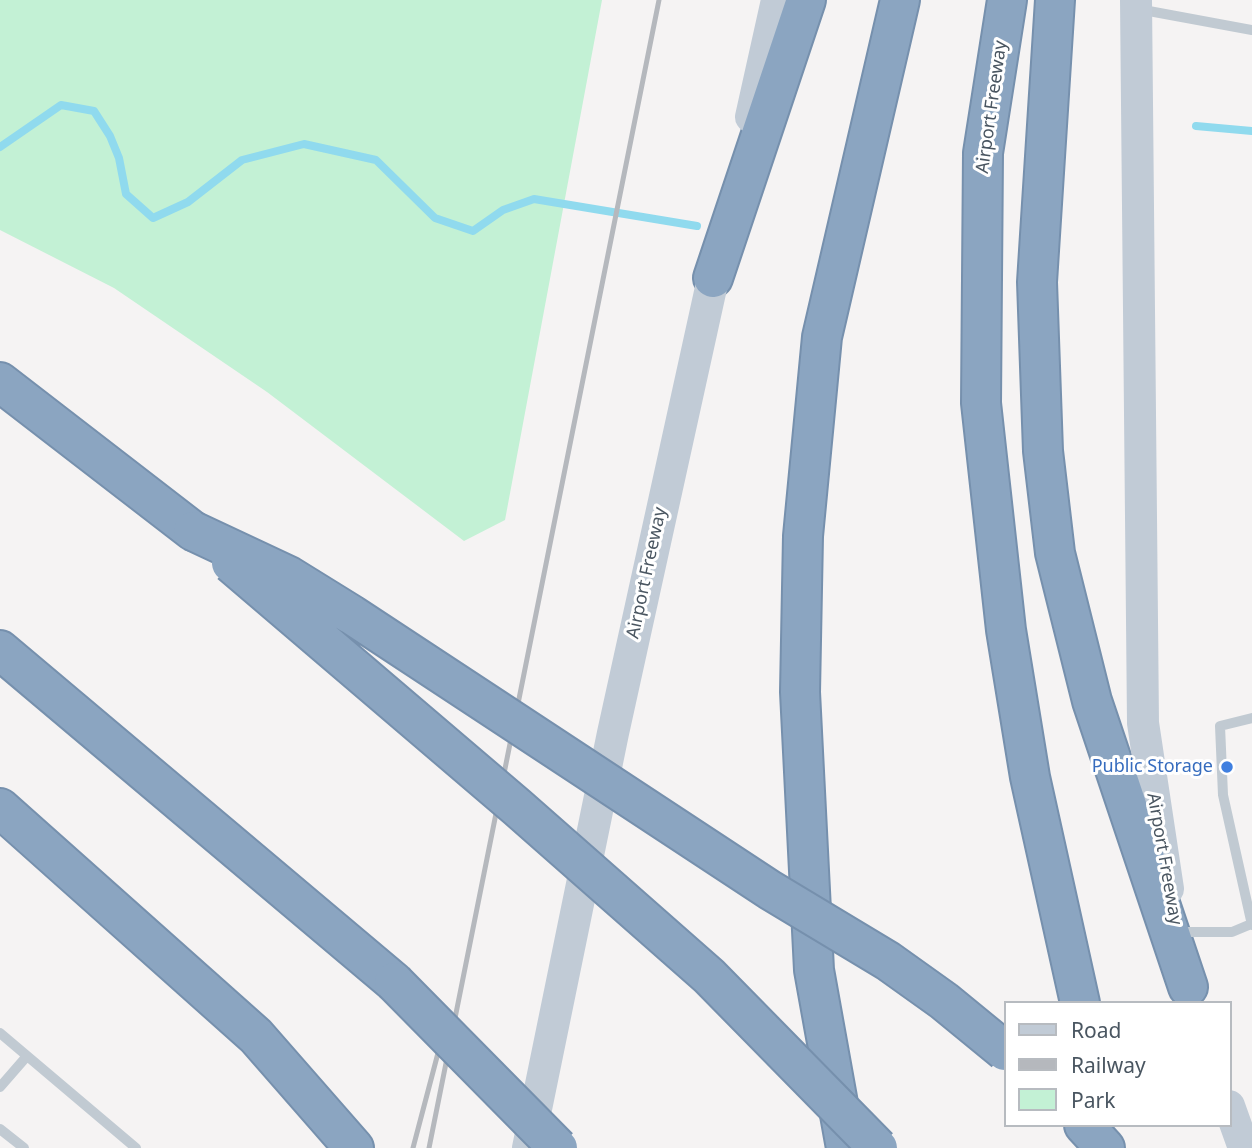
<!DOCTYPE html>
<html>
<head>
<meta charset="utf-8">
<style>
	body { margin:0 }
	#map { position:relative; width:1252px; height:1148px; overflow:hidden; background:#f5f3f3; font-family:"Noto Sans",sans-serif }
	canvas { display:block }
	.legend { position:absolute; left:1004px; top:1001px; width:228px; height:126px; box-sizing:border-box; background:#fff; border:2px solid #b7bbc0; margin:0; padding:9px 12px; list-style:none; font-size:21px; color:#4a5661 }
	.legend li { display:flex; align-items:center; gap:14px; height:35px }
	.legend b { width:35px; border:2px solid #b7bbc0 }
</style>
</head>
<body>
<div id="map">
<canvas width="1252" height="1148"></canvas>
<ul class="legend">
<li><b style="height:9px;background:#c1cbd6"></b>Road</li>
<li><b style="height:9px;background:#b5b8bd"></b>Railway</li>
<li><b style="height:19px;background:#c3f1d5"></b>Park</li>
</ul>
</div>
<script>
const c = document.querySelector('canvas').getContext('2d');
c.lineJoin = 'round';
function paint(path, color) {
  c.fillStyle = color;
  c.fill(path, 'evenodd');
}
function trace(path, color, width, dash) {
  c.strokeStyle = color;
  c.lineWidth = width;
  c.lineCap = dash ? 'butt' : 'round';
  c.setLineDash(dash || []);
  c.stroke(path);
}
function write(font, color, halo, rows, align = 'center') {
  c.font = font + ' "Noto Sans",sans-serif';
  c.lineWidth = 6;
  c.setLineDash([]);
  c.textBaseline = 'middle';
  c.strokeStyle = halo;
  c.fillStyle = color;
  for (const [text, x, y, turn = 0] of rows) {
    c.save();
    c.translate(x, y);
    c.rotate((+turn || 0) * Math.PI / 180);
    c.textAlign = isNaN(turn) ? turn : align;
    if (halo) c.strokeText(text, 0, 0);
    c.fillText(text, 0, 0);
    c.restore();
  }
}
const green = new Path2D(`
	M 0,0 L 602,0 L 505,520 L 464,541 L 267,392 L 114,288 L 0,230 Z`);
const stream = new Path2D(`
	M 1196,126 L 1252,131
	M 0,147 L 61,105 L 94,111 L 110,136 L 119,158 L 126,194 L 153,218 L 188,202 L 242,160 L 304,144 L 376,160 L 435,218 L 473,231 L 503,210 L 534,199 L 697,226`);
const lane = new Path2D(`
	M 1138,9 L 1252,30
	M 1252,718 L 1220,726 L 1223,795 L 1252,925
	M 1176,932 L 1232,932 L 1251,924
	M 0,1033 L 136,1148
	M 0,1087 L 27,1056
	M 0,1129 L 24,1148`);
const secondary = new Path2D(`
	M 1136,0 L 1143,723 L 1168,889
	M 751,117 L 777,0
	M 1229,1106 L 1244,1148
	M 528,1148 L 613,733 L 718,256`);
const highway = new Path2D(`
	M 1007,0 L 983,153 L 981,403 L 1006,630 L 1030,777 L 1080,1003
	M 1055,0 L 1037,282 L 1043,451 L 1055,553 L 1092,701 L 1188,987
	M 713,278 L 806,0
	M 0,382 L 193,531
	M 0,650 L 394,982
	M 0,808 L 256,1036 L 354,1148
	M 1084,1125 L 1105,1148
	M 846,1148 L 814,970 L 800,692 L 803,536 L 822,337 L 900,0`);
const rail = new Path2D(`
	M 413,1148 L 438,1053
	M 429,1148 L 659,0`);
const highwayBridge = new Path2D(`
	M 193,531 L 289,576 L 352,615 L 770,890 L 888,961 L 944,1001 L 1005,1051
	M 231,563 L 517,807 L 709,976 L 878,1148
	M 394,982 L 558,1148`);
const markers = [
	[1227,767,7,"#3f7fe0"]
];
const streetNames = [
	["Airport Freeway",992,107,-82],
	["Airport Freeway",647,573,-78],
	["Airport Freeway",1164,859,80]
];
const shopNames = [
	["Public Storage",1213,767]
];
paint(green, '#c3f1d5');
trace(stream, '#90daee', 8);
trace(highway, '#7690ad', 42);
trace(lane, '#c1cad2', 10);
trace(secondary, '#c1cbd6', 32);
trace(highway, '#8ba5c1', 38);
trace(rail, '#b5b8bd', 5);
trace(highwayBridge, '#7690ad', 42, []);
trace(highwayBridge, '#8ba5c1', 38);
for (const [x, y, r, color] of markers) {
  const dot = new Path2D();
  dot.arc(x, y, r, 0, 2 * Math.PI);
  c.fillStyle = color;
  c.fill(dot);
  trace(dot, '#fff', 2.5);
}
write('18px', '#4a5661', '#fff', streetNames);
write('18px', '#366cbe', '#fff', shopNames, 'right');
</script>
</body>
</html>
